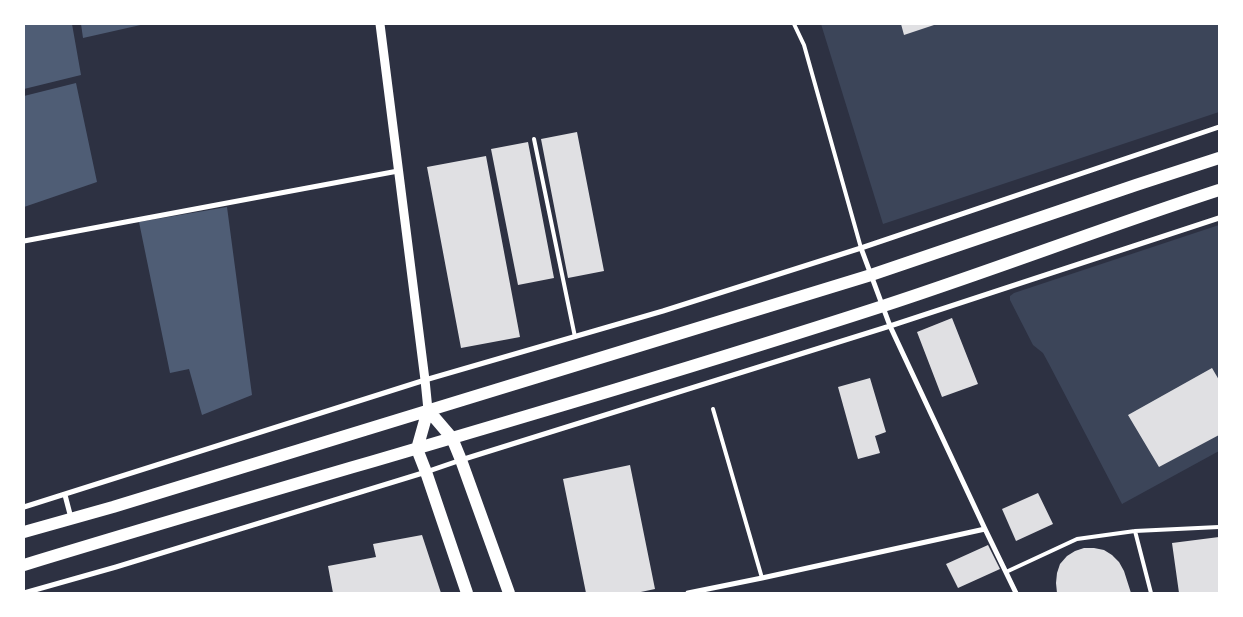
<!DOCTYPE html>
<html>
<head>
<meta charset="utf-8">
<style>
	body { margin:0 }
	#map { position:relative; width:1243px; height:617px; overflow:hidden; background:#2d3142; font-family:"IBM Plex Serif",serif }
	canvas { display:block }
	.frame { position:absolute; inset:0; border:25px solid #fff; pointer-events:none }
</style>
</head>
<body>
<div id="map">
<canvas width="1243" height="617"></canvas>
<div class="frame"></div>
</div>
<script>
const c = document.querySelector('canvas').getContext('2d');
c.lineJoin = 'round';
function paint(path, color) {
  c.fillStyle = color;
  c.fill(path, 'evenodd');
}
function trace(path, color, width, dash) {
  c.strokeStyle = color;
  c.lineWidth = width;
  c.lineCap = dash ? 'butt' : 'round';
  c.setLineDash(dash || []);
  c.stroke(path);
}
const green = new Path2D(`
	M 821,24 L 1219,24 L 1219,112 L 883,224 Z
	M 1219,225 L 1219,451 L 1122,504 L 1049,364 L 1043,353 L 1033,345 L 1010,300 L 1010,296 L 1014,293 Z`);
const water = new Path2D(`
	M 24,24 L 72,24 L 81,75 L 24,89 Z
	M 81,24 L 145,24 L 83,38 Z
	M 76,83 L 97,182 L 24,207 L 24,96 Z
	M 227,207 L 252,395 L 202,415 L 189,369 L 170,373 L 139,222 Z`);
const building = new Path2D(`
	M 901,24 L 933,24 L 934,25 L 904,35 Z
	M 577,132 L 604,271 L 568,278 L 541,139 Z
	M 528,142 L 554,278 L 518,285 L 491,149 Z
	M 486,156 L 520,337 L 461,348 L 427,167 Z
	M 952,318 L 978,384 L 942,397 L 917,332 Z
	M 1212,368 L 1219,380 L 1219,435 L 1159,467 L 1128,415 Z
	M 870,378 L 886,432 L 875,436 L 880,453 L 858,459 L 838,387 Z
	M 630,465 L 655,589 L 636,593 L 586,593 L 563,479 Z
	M 1038,493 L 1053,524 L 1016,541 L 1002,509 Z
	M 422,535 L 441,593 L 333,593 L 328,566 L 376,557 L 373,544 Z
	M 1219,537 L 1219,593 L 1179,593 L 1172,543 Z
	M 988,545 L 1000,569 L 958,588 L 946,564 Z
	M 1084,548 L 1094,548 L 1104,550 L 1112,555 L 1119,562 L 1124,571 L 1131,593 L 1057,593 L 1056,583 L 1057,573 L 1060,564 L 1067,556 L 1075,551 Z`);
const service = new Path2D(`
	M 794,24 L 804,45 L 861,248
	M 534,139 L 575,337
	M 713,409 L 762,578
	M 1135,531 L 1151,593
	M 1006,572 L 1077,539 L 1135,531 L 1219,527`);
const minor = new Path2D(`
	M 24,241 L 398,171
	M 861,248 L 890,326 L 985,529 L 1016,593
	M 65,495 L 71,518
	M 24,507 L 425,380 L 663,311 L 861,248 L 1219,127
	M 24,593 L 116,567 L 426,472 L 461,460 L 890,326 L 1219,218
	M 688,593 L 762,578 L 985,529`);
const tertiary = new Path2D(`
	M 380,24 L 425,380 L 428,410`);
const primary = new Path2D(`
	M 428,410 L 452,438 L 461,460 L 509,593
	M 428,410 L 417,449 L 426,472 L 467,593
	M 24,532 L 113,507 L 871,275 L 1136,185 L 1219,158
	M 24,565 C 309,478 596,399 880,307 C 994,270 1105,227 1219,190`);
paint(green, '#3c4559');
paint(water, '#4f5d75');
paint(building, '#e0e0e3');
trace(service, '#fff', 4);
trace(minor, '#fff', 5);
trace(tertiary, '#fff', 9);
trace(primary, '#fff', 12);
</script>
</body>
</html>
